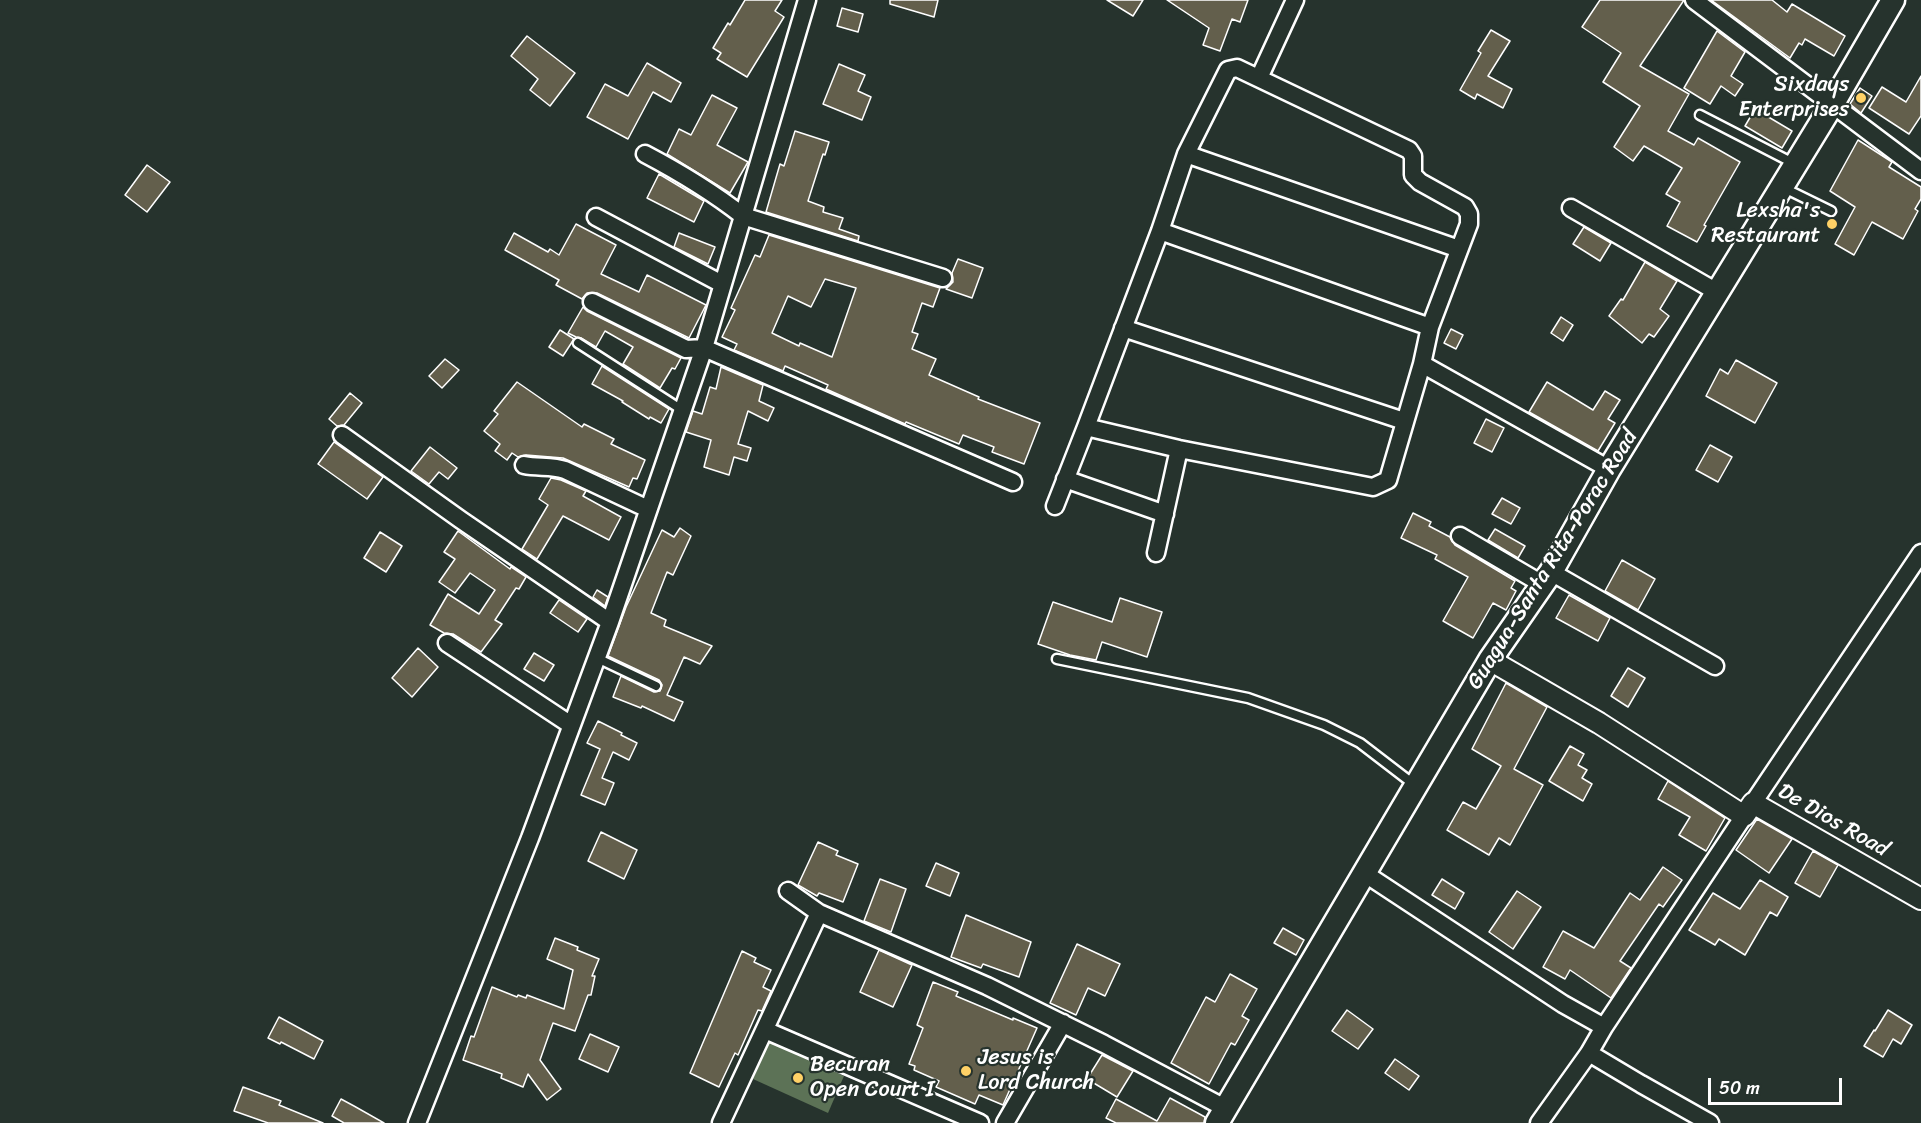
<!DOCTYPE html>
<html>
<head>
<meta charset="utf-8">
<style>
	body { margin:0 }
	#map { position:relative; width:1921px; height:1123px; overflow:hidden; background:#26332d; font-family:Sriracha,sans-serif }
	canvas { display:block }
	.scale { position:absolute; left:1708px; top:1078px; width:134px; height:27px; box-sizing:border-box; border:3px solid #fff; border-top:0; padding-left:8px; font-size:18px; line-height:21px; white-space:nowrap; color:#fff; -webkit-text-stroke:4px #26332d; paint-order:stroke }
</style>
</head>
<body>
<div id="map">
<canvas width="1921" height="1123"></canvas>
<div class="scale">50 m</div>
</div>
<script>
const c = document.querySelector('canvas').getContext('2d');
c.lineJoin = 'round';
function paint(path, color) {
  c.fillStyle = color;
  c.fill(path, 'evenodd');
}
function trace(path, color, width, dash) {
  c.strokeStyle = color;
  c.lineWidth = width;
  c.lineCap = dash ? 'butt' : 'round';
  c.setLineDash(dash || []);
  c.stroke(path);
}
function write(font, color, halo, rows, align = 'center') {
  c.font = font + ' Sriracha,sans-serif';
  c.lineWidth = 4.5;
  c.setLineDash([]);
  c.textBaseline = 'middle';
  c.strokeStyle = halo;
  c.fillStyle = color;
  for (const [text, x, y, turn = 0] of rows) {
    c.save();
    c.translate(x, y);
    c.rotate((+turn || 0) * Math.PI / 180);
    c.textAlign = isNaN(turn) ? turn : align;
    if (halo) c.strokeText(text, 0, 0);
    c.fillText(text, 0, 0);
    c.restore();
  }
}
const green = new Path2D(`
	M 769,1042 L 844,1076 L 828,1113 L 753,1079 Z`);
const building = new Path2D(`
	M 745,0 L 782,0 L 775,11 L 784,17 L 747,77 L 717,59 L 721,53 L 713,48 L 728,23 L 730,25 Z
	M 890,0 L 938,0 L 934,17 L 890,4 Z
	M 1107,0 L 1143,0 L 1133,16 Z
	M 1167,0 L 1248,0 L 1240,22 L 1232,19 L 1220,51 L 1203,45 L 1209,28 Z
	M 1600,0 L 1684,0 L 1640,66 L 1689,94 L 1668,131 L 1694,145 L 1698,138 L 1740,162 L 1704,225 L 1706,226 L 1697,242 L 1667,226 L 1680,202 L 1666,194 L 1682,168 L 1644,146 L 1633,161 L 1614,147 L 1640,106 L 1603,82 L 1621,53 L 1582,27 Z
	M 1711,0 L 1772,0 L 1787,12 L 1792,4 L 1845,36 L 1834,56 L 1805,39 L 1802,45 L 1799,43 L 1790,58 Z
	M 842,8 L 863,14 L 858,32 L 837,26 Z
	M 1491,30 L 1510,41 L 1488,76 L 1512,89 L 1503,108 L 1477,94 L 1475,99 L 1460,90 L 1481,53 L 1478,51 Z
	M 1717,31 L 1745,52 L 1731,76 L 1743,84 L 1735,96 L 1721,86 L 1710,104 L 1684,88 Z
	M 527,36 L 575,73 L 550,106 L 530,90 L 538,79 L 511,56 Z
	M 647,63 L 681,83 L 671,102 L 653,92 L 628,139 L 587,117 L 605,84 L 628,96 Z
	M 839,64 L 865,75 L 858,91 L 871,97 L 862,120 L 823,104 Z
	M 1921,76 L 1921,116 L 1909,134 L 1869,108 L 1882,87 L 1906,102 Z
	M 1860,88 L 1872,96 L 1861,113 L 1850,104 Z
	M 712,95 L 737,108 L 717,145 L 748,162 L 730,193 L 667,154 L 679,129 L 691,135 Z
	M 1755,109 L 1792,131 L 1782,148 L 1745,126 Z
	M 795,131 L 829,142 L 825,155 L 823,154 L 808,201 L 824,207 L 823,212 L 843,218 L 839,229 L 859,236 L 858,241 L 766,212 L 780,164 L 784,166 Z
	M 1858,140 L 1892,162 L 1889,167 L 1921,187 L 1921,199 L 1915,209 L 1918,211 L 1903,239 L 1872,222 L 1854,255 L 1835,244 L 1855,207 L 1830,191 Z
	M 147,165 L 170,182 L 147,212 L 125,195 Z
	M 659,174 L 704,201 L 694,222 L 647,198 Z
	M 576,224 L 616,245 L 601,274 L 639,292 L 647,275 L 706,305 L 689,338 L 597,293 L 587,293 L 582,299 L 556,285 L 559,280 L 505,250 L 514,233 L 548,252 L 550,249 L 559,255 Z
	M 1584,227 L 1611,243 L 1600,261 L 1573,244 Z
	M 679,233 L 715,247 L 708,264 L 674,247 Z
	M 769,235 L 940,288 L 933,307 L 922,303 L 912,332 L 918,334 L 912,349 L 936,359 L 929,375 L 979,397 L 978,399 L 1040,423 L 1024,464 L 992,452 L 994,447 L 963,435 L 959,444 L 906,422 L 905,424 L 826,389 L 828,385 L 785,366 L 783,371 L 734,350 L 737,344 L 722,337 L 735,310 L 731,308 L 755,255 L 760,257 ZM 825,279 L 856,288 L 832,357 L 800,343 L 799,346 L 772,333 L 788,296 L 811,307 Z
	M 958,259 L 983,268 L 972,298 L 946,289 L 953,282 L 952,273 Z
	M 1645,262 L 1677,281 L 1660,309 L 1669,316 L 1654,337 L 1649,334 L 1642,343 L 1609,316 L 1621,299 L 1623,300 Z
	M 583,307 L 587,311 L 681,358 L 675,369 L 672,368 L 660,388 L 623,364 L 633,347 L 605,331 L 596,347 L 581,338 L 576,337 L 568,333 Z
	M 1561,317 L 1573,325 L 1563,341 L 1551,333 Z
	M 1451,329 L 1463,335 L 1456,349 L 1444,343 Z
	M 560,330 L 574,339 L 563,356 L 549,347 Z
	M 445,359 L 459,370 L 442,388 L 429,376 Z
	M 1736,360 L 1777,383 L 1755,423 L 1706,396 L 1720,369 L 1728,374 Z
	M 602,366 L 669,409 L 661,423 L 650,417 L 649,419 L 622,402 L 623,401 L 592,384 Z
	M 721,367 L 763,385 L 759,401 L 774,408 L 768,421 L 748,411 L 738,444 L 751,448 L 747,461 L 734,457 L 729,475 L 704,467 L 711,440 L 686,432 L 693,411 L 702,414 L 710,387 L 716,389 Z
	M 517,382 L 582,427 L 584,424 L 614,439 L 611,444 L 645,460 L 637,479 L 633,478 L 629,487 L 563,458 L 526,455 L 518,457 L 512,453 L 507,460 L 495,451 L 500,444 L 484,431 L 498,414 L 494,411 Z
	M 1547,382 L 1593,410 L 1605,391 L 1620,400 L 1608,419 L 1615,423 L 1598,451 L 1529,412 Z
	M 350,393 L 362,403 L 344,425 L 337,426 L 329,419 Z
	M 1486,419 L 1504,428 L 1492,452 L 1474,443 Z
	M 334,442 L 383,477 L 367,499 L 318,464 Z
	M 1710,445 L 1732,457 L 1718,482 L 1696,470 Z
	M 430,447 L 457,468 L 448,479 L 439,472 L 429,484 L 411,471 Z
	M 551,478 L 561,480 L 586,491 L 583,496 L 621,517 L 609,540 L 563,516 L 537,559 L 522,549 L 548,505 L 539,499 Z
	M 1502,498 L 1520,508 L 1511,524 L 1492,514 Z
	M 1413,513 L 1431,522 L 1429,526 L 1450,537 L 1455,545 L 1515,581 L 1511,588 L 1516,591 L 1506,610 L 1493,603 L 1473,638 L 1443,621 L 1468,577 L 1435,559 L 1437,555 L 1401,538 Z
	M 680,528 L 691,536 L 673,575 L 667,572 L 651,613 L 666,620 L 664,626 L 712,646 L 700,664 L 684,657 L 667,695 L 683,702 L 674,721 L 642,706 L 641,708 L 613,697 L 621,676 L 654,692 L 660,691 L 662,685 L 659,680 L 608,656 L 626,607 L 662,530 L 674,537 Z
	M 1495,529 L 1525,546 L 1518,558 L 1488,540 Z
	M 458,531 L 510,569 L 511,567 L 526,577 L 519,589 L 516,588 L 495,620 L 502,624 L 481,652 L 453,634 L 444,633 L 430,625 L 448,594 L 479,614 L 495,590 L 470,573 L 455,593 L 439,582 L 455,559 L 444,552 Z
	M 380,532 L 402,546 L 386,572 L 364,558 Z
	M 1622,560 L 1655,579 L 1638,610 L 1605,591 Z
	M 597,590 L 608,597 L 605,606 L 593,597 Z
	M 1569,595 L 1610,618 L 1598,641 L 1556,618 Z
	M 1120,598 L 1162,612 L 1147,657 L 1102,642 L 1096,660 L 1070,655 L 1038,644 L 1053,602 L 1112,622 Z
	M 559,600 L 587,619 L 578,632 L 550,613 Z
	M 418,648 L 438,667 L 412,697 L 392,678 Z
	M 534,653 L 554,665 L 544,681 L 524,669 Z
	M 1628,668 L 1645,678 L 1628,707 L 1611,696 Z
	M 1506,683 L 1547,707 L 1514,769 L 1543,785 L 1510,845 L 1499,838 L 1489,855 L 1447,830 L 1463,802 L 1476,809 L 1501,766 L 1472,749 Z
	M 598,721 L 622,733 L 621,735 L 637,743 L 629,760 L 613,752 L 602,778 L 614,783 L 605,805 L 581,795 L 600,749 L 587,743 Z
	M 1570,746 L 1584,754 L 1578,765 L 1587,770 L 1582,778 L 1592,784 L 1583,801 L 1549,781 Z
	M 1668,781 L 1725,818 L 1706,851 L 1679,835 L 1690,817 L 1658,799 Z
	M 1757,819 L 1792,839 L 1769,873 L 1736,850 Z
	M 601,832 L 637,850 L 624,879 L 588,861 Z
	M 818,842 L 838,851 L 836,855 L 858,864 L 843,902 L 819,893 L 817,896 L 798,885 Z
	M 1813,851 L 1838,865 L 1820,897 L 1795,883 Z
	M 936,863 L 959,873 L 950,896 L 926,886 Z
	M 1663,867 L 1682,880 L 1663,907 L 1659,904 L 1620,961 L 1631,968 L 1611,998 L 1570,970 L 1565,979 L 1543,967 L 1563,931 L 1594,948 L 1630,893 L 1640,900 Z
	M 880,879 L 906,889 L 891,932 L 864,921 Z
	M 1442,879 L 1464,893 L 1455,909 L 1432,895 Z
	M 1760,880 L 1788,897 L 1777,916 L 1770,912 L 1745,955 L 1719,939 L 1715,945 L 1689,930 L 1713,893 L 1740,909 Z
	M 1517,891 L 1541,907 L 1513,949 L 1489,932 Z
	M 966,915 L 1031,942 L 1019,977 L 983,964 L 981,968 L 951,957 Z
	M 1283,928 L 1304,940 L 1296,955 L 1274,943 Z
	M 555,938 L 578,947 L 577,950 L 599,959 L 592,976 L 595,976 L 591,995 L 588,995 L 575,1031 L 553,1023 L 540,1060 L 561,1089 L 547,1100 L 528,1074 L 523,1087 L 501,1078 L 502,1074 L 463,1060 L 471,1036 L 474,1037 L 492,987 L 517,997 L 518,995 L 526,998 L 527,995 L 564,1009 L 573,970 L 547,959 Z
	M 1077,944 L 1120,964 L 1105,996 L 1088,988 L 1076,1015 L 1050,1003 Z
	M 879,950 L 912,965 L 893,1007 L 860,992 Z
	M 742,951 L 756,958 L 754,962 L 771,970 L 763,987 L 771,991 L 762,1011 L 758,1010 L 738,1055 L 735,1053 L 719,1087 L 690,1073 Z
	M 1230,974 L 1257,989 L 1242,1016 L 1249,1020 L 1235,1045 L 1231,1043 L 1209,1084 L 1171,1063 L 1206,997 L 1215,1002 Z
	M 933,982 L 958,992 L 956,996 L 1013,1020 L 1013,1018 L 1037,1028 L 1003,1105 L 979,1095 L 975,1104 L 936,1087 L 939,1081 L 914,1070 L 915,1066 L 909,1064 L 923,1028 L 917,1025 Z
	M 1347,1010 L 1373,1029 L 1358,1049 L 1332,1031 Z
	M 1888,1010 L 1912,1025 L 1901,1044 L 1893,1039 L 1883,1057 L 1864,1046 L 1874,1030 L 1875,1031 Z
	M 279,1017 L 323,1041 L 314,1059 L 281,1042 L 280,1044 L 268,1038 Z
	M 590,1034 L 619,1047 L 608,1072 L 579,1059 Z
	M 1102,1055 L 1133,1071 L 1117,1097 L 1087,1079 Z
	M 1395,1059 L 1419,1076 L 1409,1090 L 1385,1073 Z
	M 243,1087 L 281,1101 L 279,1105 L 323,1123 L 268,1123 L 234,1111 Z
	M 1170,1098 L 1205,1117 L 1204,1123 L 1116,1123 L 1106,1118 L 1116,1099 L 1157,1121 Z
	M 341,1099 L 354,1106 L 384,1123 L 344,1123 L 332,1116 Z`);
const service = new Path2D(`
	M 1700,115 L 1795,164
	M 1782,187 L 1831,211
	M 578,343 L 682,410
	M 597,658 L 656,686
	M 1057,659 L 1248,698 L 1324,725 L 1360,743 L 1416,786`);
const minor = new Path2D(`
	M 1694,0 L 1921,171
	M 1259,78 L 1295,0
	M 645,154 C 681,173 711,191 743,216 L 943,278
	M 1186,154 L 1459,249
	M 1571,208 L 1717,292
	M 596,217 L 722,284
	M 1160,231 L 1430,327
	M 592,302 L 686,349 L 704,348 L 1013,482
	M 1123,328 L 1404,421
	M 1422,364 L 1609,469
	M 342,435 L 461,520 L 610,622
	M 524,465 C 538,468 552,465 565,470 L 648,509
	M 1065,479 L 1165,514
	M 1055,506 L 1086,427 L 1160,231 L 1186,154 L 1228,70 L 1237,68 L 1409,150 L 1413,156 L 1413,175 L 1420,182 L 1465,207 L 1469,214 L 1469,224 L 1430,327 L 1422,364 L 1388,480 L 1373,487 L 1179,449 L 1086,427
	M 1460,536 L 1542,584
	M 1156,553 L 1179,449
	M 1551,572 L 1715,666
	M 447,643 L 571,725
	M 1753,803 L 1921,553
	M 1364,873 L 1563,1004 L 1604,1027
	M 788,891 L 819,913 L 987,986 L 1104,1044 L 1225,1108
	M 765,1030 L 980,1123
	M 1589,1053 L 1641,1084 L 1710,1123
	M 417,1123 L 530,838 L 610,622 L 704,348 L 807,0
	M 721,1123 L 819,913
	M 1005,1123 L 1063,1023
	M 1539,1123 L 1589,1053 L 1604,1027 L 1744,816`);
const tertiary = new Path2D(`
	M 1490,660 L 1599,723 L 1744,816 L 1753,803 L 1921,899`);
const secondary = new Path2D(`
	M 1217,1123 L 1490,660 L 1551,572 L 1609,469 L 1832,105 L 1893,0`);
const markers = [
	[1861,98,6,"#ffd166"],
	[1832,224,6,"#ffd166"],
	[966,1071,6,"#ffd166"],
	[798,1078,6,"#ffd166"]
];
const poiNames = [
	["Sixdays",1849,85],
	["Enterprises",1849,110],
	["Lexsha's",1820,211],
	["Restaurant",1820,236],
	["Jesus is",978,1058,"left"],
	["Lord Church",978,1083,"left"],
	["Becuran",810,1065,"left"],
	["Open Court I",810,1090,"left"]
];
const streetNames = [
	["Guagua-Santa Rita-Porac Road",1553,560,-58],
	["De Dios Road",1833,821,30]
];
paint(green, '#5c7256');
paint(building, '#635f4c');
trace(building, '#fff', 1.5);
trace(service, '#fff', 13);
trace(minor, '#fff', 21);
trace(tertiary, '#fff', 24);
trace(secondary, '#fff', 27);
trace(service, '#26332d', 8);
trace(minor, '#26332d', 16);
trace(tertiary, '#26332d', 20);
trace(secondary, '#26332d', 22);
for (const [x, y, r, color] of markers) {
  const dot = new Path2D();
  dot.arc(x, y, r, 0, 2 * Math.PI);
  c.fillStyle = color;
  c.fill(dot);
  trace(dot, '#26332d', 2);
}
write('22px', '#fff', '#26332d', poiNames, 'right');
write('22px', '#fff', '#26332d', streetNames);
</script>
</body>
</html>
